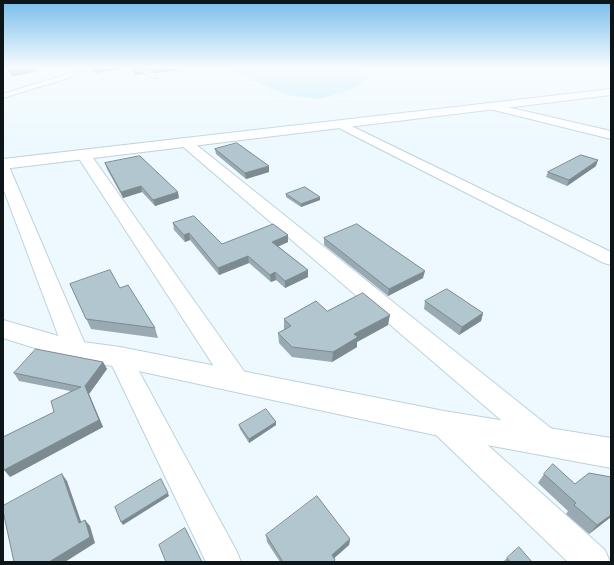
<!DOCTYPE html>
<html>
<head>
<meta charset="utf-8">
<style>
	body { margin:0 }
	#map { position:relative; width:614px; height:565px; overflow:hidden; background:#edf9ff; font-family:Helvetica,sans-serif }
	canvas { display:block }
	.frame { position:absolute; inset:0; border:4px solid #0e1518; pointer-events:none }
</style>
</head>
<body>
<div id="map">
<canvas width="614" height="565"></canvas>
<div class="frame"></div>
</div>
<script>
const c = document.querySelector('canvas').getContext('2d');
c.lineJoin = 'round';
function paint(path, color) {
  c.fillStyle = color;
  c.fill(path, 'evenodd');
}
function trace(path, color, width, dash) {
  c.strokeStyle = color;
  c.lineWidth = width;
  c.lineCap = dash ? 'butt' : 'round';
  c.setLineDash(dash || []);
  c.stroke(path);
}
const green = new Path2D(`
	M 224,68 L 346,68 L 371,75 L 356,88 L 319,99 L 287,95 Z`);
const lane = new Path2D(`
	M 86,68 L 92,68 L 65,79 L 3,98 L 3,94 Z
	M 135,68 L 140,68 L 158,77 L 154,78 Z`);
const street = new Path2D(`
	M 494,104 L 611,131 L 611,139 L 490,109 L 489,107 L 490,105 Z
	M 341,121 L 611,252 L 611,265 L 604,263 L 337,127 L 335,125 L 337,123 Z
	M 185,138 L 189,139 L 557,433 L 561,442 L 557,451 L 547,455 L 537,451 L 181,145 L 179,142 L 181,139 Z
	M 83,150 L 88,151 L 246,374 L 250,381 L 246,388 L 237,391 L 228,388 L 76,154 L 78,151 Z
	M 3,165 L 8,166 L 10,169 L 88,351 L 84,357 L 76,360 L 68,357 L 64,351 L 3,188 Z
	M 120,348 L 128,351 L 236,550 L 241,562 L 206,562 L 108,357 L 112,351 Z
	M 444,412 L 454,415 L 605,550 L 610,562 L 568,562 L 434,433 L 430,424 L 434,415 Z`);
const secondary = new Path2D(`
	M 611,89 L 611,95 L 3,169 L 3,159 Z
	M 3,320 L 76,341 L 120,347 L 444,411 L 611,438 L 611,468 L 444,437 L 120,367 L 76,361 L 3,338 Z`);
const wall = new Path2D(`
	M 5,68 L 35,68 L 36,72 L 12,76 Z
	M 90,68 L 127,68 L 96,73 L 91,70 Z
	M 143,68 L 177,68 L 178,70 L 154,73 Z
	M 215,149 L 269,172 L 246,179 L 216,154 Z
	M 105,163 L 179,198 L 155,206 L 142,192 L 123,198 L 107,169 Z
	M 596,166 L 567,186 L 546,177 L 548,172 Z
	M 286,194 L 320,200 L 301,207 L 286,197 Z
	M 173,223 L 222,244 L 288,242 L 278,246 L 308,270 L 308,277 L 285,288 L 276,280 L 271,282 L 249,263 L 219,275 L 190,240 L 185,242 L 174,230 Z
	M 324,238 L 423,278 L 388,296 L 324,245 Z
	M 70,284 L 120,288 L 155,328 L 158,338 L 91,329 Z
	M 425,301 L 483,313 L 481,321 L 459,335 L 424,309 Z
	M 327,311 L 388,325 L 357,342 L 357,347 L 332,362 L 292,357 L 279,343 L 278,333 L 285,329 L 284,329 L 284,319 Z
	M 103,362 L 107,369 L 89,394 L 103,427 L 10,477 L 54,412 L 70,391 L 19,381 L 14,373 Z
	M 276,422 L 276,425 L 249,443 L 240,429 L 239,425 Z
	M 544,474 L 575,484 L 611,477 L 611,517 L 589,534 L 566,514 L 568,511 L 538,483 Z
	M 266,535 L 350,539 L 349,545 L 334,558 L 335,562 L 280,562 L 267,542 Z
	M 507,558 L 532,562 L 505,562 L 504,561 Z`);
const shadedWall = new Path2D(`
	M 24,68 L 35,68 L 36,72 L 12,76 L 10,70 Z
	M 114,68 L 127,68 L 96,73 L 95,71 Z
	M 177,68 L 178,70 L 154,73 L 153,71 Z
	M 143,72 L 144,74 L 135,75 L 135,73 Z
	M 598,160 L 596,166 L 567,186 L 569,180 Z
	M 269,166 L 269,172 L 246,179 L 245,173 Z
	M 141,186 L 142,192 L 123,198 L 121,192 Z
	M 178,192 L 179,198 L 155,206 L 153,200 Z
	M 320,197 L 320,200 L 301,207 L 301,204 Z
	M 189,233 L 190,240 L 185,242 L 184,235 Z
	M 288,235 L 288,242 L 273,249 L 272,242 Z
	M 248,256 L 249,263 L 219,275 L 218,268 Z
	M 308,270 L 308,277 L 285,288 L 285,281 Z
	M 425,271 L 423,278 L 388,296 L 389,289 Z
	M 275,272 L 276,280 L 271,282 L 270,275 Z
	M 483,313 L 481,321 L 459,335 L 462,327 Z
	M 390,315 L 388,325 L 357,342 L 357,347 L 332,362 L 333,352 L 354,334 Z
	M 103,362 L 107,369 L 89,394 L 103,427 L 10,477 L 4,470 L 85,386 Z
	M 276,422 L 276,425 L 249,443 L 249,439 Z
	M 62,474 L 67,481 L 84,530 L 79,523 Z
	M 168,493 L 169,496 L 123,525 L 121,522 Z
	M 611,515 L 611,517 L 589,534 L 597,525 Z
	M 85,520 L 90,526 L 95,543 L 65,562 L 49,562 Z
	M 350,539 L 349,545 L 331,561 L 332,555 Z`);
const building = new Path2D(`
	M 8,68 L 24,68 L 10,70 Z
	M 90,68 L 114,68 L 95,71 Z
	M 132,68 L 135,68 L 143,72 L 135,73 Z
	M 147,68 L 177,68 L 153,71 Z
	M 237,143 L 269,166 L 245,173 L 215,149 Z
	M 581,155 L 598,160 L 569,180 L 548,172 Z
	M 140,156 L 178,192 L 153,200 L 141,186 L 121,192 L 105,163 Z
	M 305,187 L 320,197 L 301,204 L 286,194 Z
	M 194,216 L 222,244 L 273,224 L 288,235 L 272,242 L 308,270 L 285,281 L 275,272 L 270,275 L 248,256 L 218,268 L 189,233 L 184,235 L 173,223 Z
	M 357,224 L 425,271 L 389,289 L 324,238 Z
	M 110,270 L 120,288 L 128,285 L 155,328 L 86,319 L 70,284 Z
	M 447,289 L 483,313 L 462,327 L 425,301 Z
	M 363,293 L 390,315 L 354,334 L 358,337 L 333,352 L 292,347 L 278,333 L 291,326 L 284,319 L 316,301 L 327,311 Z
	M 36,349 L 103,362 L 85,386 L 99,420 L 4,470 L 3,468 L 3,437 L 54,412 L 51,401 L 81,387 L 14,373 Z
	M 266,409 L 276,422 L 249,439 L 239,425 Z
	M 553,464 L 575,484 L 589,473 L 611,477 L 611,515 L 597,525 L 574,505 L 576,503 L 544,474 Z
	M 62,474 L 79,523 L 85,520 L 90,537 L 49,562 L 14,562 L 3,511 L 3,506 Z
	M 161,479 L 168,493 L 121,522 L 115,507 Z
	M 317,496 L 350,539 L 332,555 L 335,560 L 333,562 L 283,562 L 266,535 Z
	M 185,528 L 202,562 L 166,562 L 159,545 Z
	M 519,547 L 532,562 L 510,562 L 507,558 Z`);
paint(green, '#cceefe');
trace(lane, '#bed2dc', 2);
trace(street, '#bed2dc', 2);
trace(secondary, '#bed2dc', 2);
paint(lane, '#fff');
paint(street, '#fff');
paint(secondary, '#fff');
paint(wall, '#99aab2');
paint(shadedWall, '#7d8b91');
paint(building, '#b2c6cf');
trace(building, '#7d8b91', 1);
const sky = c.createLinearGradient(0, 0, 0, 147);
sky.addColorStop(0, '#77bdec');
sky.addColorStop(0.46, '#f7fcff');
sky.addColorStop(1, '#f7fcff00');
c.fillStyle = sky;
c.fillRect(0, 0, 614, 147);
</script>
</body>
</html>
